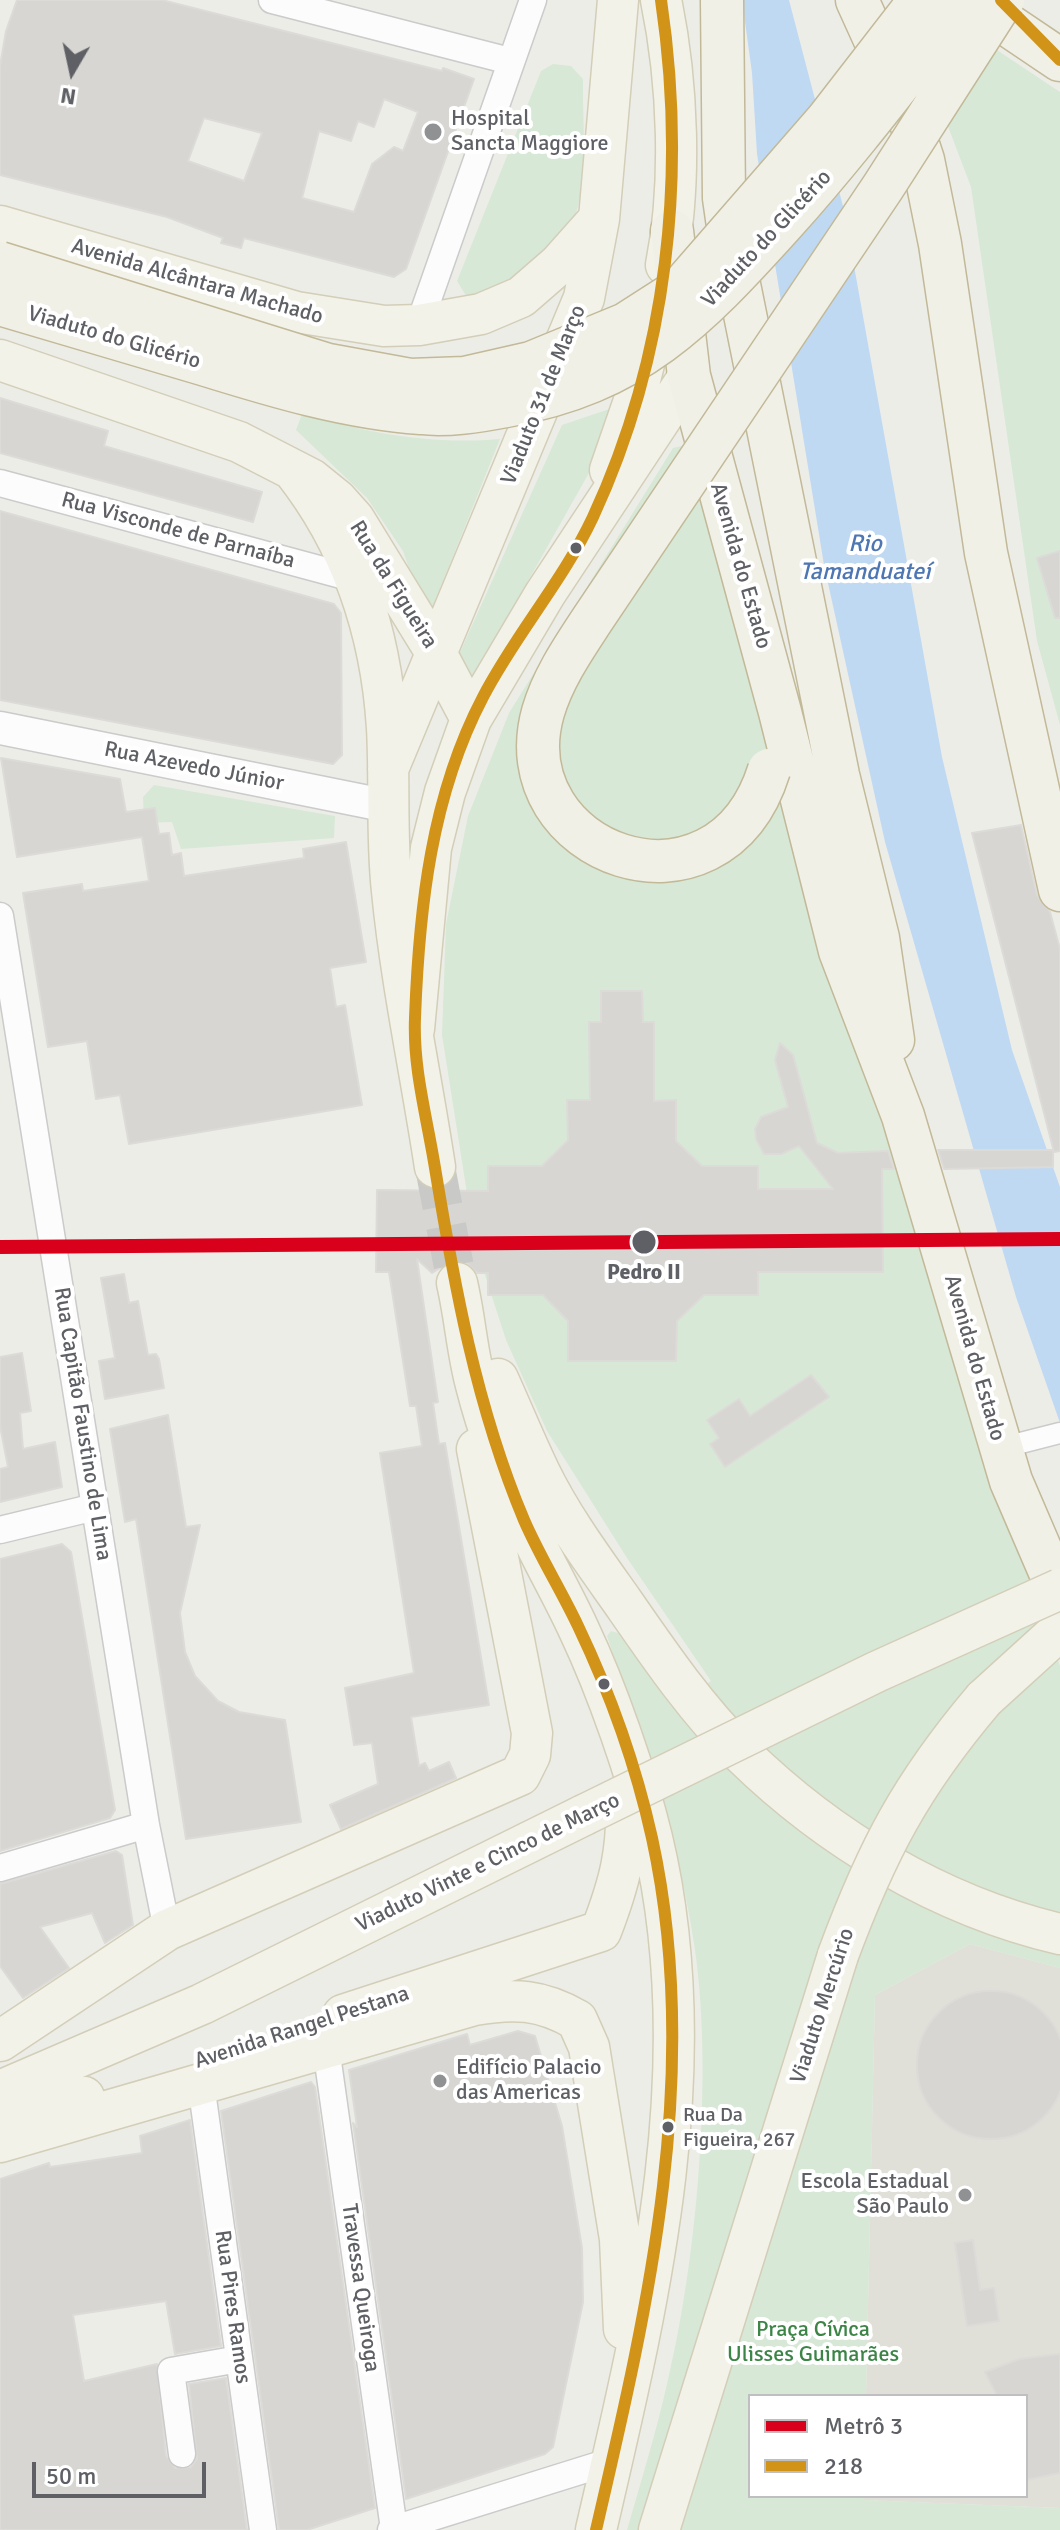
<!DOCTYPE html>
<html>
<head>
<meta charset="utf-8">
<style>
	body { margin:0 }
	#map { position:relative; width:1060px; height:2530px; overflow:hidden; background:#edede8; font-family:Signika,sans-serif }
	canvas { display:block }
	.legend { position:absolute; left:748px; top:2394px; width:280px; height:104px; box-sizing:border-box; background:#fff; border:2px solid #bfbfc1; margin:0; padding:10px 14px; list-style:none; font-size:24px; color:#5e6065 }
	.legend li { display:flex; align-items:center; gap:16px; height:40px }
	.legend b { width:40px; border:2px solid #bfbfc1 }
	.north { position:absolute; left:32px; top:32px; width:80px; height:80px; -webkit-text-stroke:6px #fff; paint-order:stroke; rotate:189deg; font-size:22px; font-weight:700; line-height:32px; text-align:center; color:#5e6065 }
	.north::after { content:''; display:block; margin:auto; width:28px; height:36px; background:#5e6065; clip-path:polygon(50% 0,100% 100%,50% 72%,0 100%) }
	.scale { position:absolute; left:32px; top:2462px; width:174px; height:36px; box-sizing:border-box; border:4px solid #5e6065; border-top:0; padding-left:10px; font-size:24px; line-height:28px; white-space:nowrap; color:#5e6065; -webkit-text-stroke:6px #fff; paint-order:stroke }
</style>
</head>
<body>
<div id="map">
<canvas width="1060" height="2530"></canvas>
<ul class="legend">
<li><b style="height:10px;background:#d9001c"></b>Metrô 3</li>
<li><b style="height:10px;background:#d19419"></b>218</li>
</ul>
<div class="north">N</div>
<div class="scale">50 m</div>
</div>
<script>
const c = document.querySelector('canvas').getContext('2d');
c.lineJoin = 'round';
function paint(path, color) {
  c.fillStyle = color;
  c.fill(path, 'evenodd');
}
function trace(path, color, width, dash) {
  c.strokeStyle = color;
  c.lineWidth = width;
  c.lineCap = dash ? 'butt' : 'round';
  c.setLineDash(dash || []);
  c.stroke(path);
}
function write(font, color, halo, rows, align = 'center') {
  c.font = font + ' Signika,sans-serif';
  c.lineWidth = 8;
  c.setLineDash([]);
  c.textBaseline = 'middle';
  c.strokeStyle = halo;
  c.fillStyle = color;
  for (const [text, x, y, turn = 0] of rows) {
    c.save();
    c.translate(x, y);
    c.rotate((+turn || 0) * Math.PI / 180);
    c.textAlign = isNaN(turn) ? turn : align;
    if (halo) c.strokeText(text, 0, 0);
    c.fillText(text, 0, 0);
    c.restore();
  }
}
const education = new Path2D(`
	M 970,1944 L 1060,1968 L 1060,2508 L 863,2500 L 863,2496 L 1026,2496 L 1026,2396 L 866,2396 L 875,1995 Z`);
const green = new Path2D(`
	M 900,0 L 922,0 L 1060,92 L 1060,725 L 1037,641 L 971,187 Z
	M 553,64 L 571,66 L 583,79 C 582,121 590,186 572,223 L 509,286 L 468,299 L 457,281 L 541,71 Z
	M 621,405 L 607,441 L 475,675 L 468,675 L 457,659 L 562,425 Z
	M 302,414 C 369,433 430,445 500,439 L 432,609 L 423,609 L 403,551 L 367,498 L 296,430 Z
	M 682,446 L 691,450 L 769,741 L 937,1306 L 1060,1666 L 1060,1968 L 970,1944 L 875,1995 L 866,2396 L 750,2396 L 750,2496 L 863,2496 L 864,2500 L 1060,2508 L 1060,2530 L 627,2530 C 641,2481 656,2433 667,2384 C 697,2260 713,2077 695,1950 C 680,1842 642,1740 607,1636 L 611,1631 L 618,1633 L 672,1707 L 711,1681 L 627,1558 L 547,1431 L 506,1340 L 475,1244 L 442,1035 L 446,924 L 468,816 L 509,713 L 673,448 Z
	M 154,785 L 335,816 L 334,838 L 181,849 L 172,822 L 144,823 L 143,797 Z`);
const water = new Path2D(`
	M 742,0 L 789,0 L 844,210 L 942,757 L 1012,1050 L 1060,1187 L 1060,1423 L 1016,1297 L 885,842 L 824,565 L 757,154 L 752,73 Z`);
const building = new Path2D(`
	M 17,0 L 162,0 L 442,71 L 443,68 L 474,79 L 406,269 L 394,277 L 244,238 L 241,248 L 221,243 L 223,238 L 167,217 L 0,175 L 0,66 L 6,31 ZM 384,99 L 418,112 L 403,151 L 394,147 L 372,164 L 354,212 L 302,198 L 319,131 L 351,141 L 358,121 L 374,127 ZM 204,118 L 262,133 L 244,181 L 188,161 Z
	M 0,398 L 108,431 L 104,446 L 262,492 L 253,522 L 0,453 Z
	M 0,511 L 334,604 L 341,613 L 342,755 L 333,764 L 0,700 Z
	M 1060,551 L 1060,618 L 1055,618 L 1037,558 Z
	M 1,758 L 120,779 L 126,812 L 155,808 L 159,834 L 169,833 L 172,855 L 181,853 L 184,876 L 304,858 L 303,849 L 346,842 L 366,962 L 330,968 L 336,1007 L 345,1005 L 362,1105 L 129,1144 L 120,1095 L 96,1099 L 87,1041 L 48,1047 L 23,893 L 82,884 L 83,891 L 149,881 L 142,837 L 17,857 Z
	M 1021,825 L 1037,895 L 1050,912 L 1060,949 L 1060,1151 L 1054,1152 L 972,833 Z
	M 601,991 L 642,991 L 643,1022 L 654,1022 L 654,1101 L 676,1100 L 676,1141 L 702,1166 L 758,1166 L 758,1189 L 833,1189 L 799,1146 L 781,1154 L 764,1154 L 756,1139 L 755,1129 L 761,1117 L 788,1107 L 775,1060 L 780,1043 L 793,1055 L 817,1143 L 838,1153 L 888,1151 L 894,1169 L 882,1169 L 883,1272 L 758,1272 L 758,1295 L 704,1295 L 677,1321 L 676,1361 L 568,1361 L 568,1321 L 543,1295 L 488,1295 L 488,1273 L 477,1273 L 465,1261 L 453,1260 L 432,1273 L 417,1259 L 438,1402 L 433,1403 L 439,1444 L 445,1443 L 489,1705 L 411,1717 L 419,1766 L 425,1763 L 429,1771 L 449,1762 L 456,1778 L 341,1829 L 330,1805 L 378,1784 L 372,1743 L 354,1745 L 345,1688 L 414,1673 L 380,1453 L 422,1446 L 416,1406 L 410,1406 L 389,1272 L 376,1272 L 377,1190 L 488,1191 L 488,1166 L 542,1166 L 568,1140 L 567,1100 L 590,1100 L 589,1022 L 601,1022 Z
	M 938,1150 L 1053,1150 L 1053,1167 L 944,1169 Z
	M 124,1274 L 129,1303 L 138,1301 L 148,1355 L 156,1354 L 159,1359 L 164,1388 L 105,1399 L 99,1361 L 115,1358 L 101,1278 Z
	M 22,1353 L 31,1411 L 20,1413 L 23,1449 L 55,1442 L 62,1487 L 0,1502 L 0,1469 L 8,1467 L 0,1426 L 0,1357 Z
	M 811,1375 L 829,1397 L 725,1467 L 710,1444 L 719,1438 L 707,1420 L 739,1399 L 750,1416 Z
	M 168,1415 L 186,1527 L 200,1525 L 180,1613 L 185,1652 L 195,1676 L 218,1701 L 239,1712 L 285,1720 L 301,1822 L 186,1839 L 136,1519 L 125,1522 L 110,1429 Z
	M 62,1544 L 71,1552 L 115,1810 L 110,1818 L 0,1851 L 0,1559 Z
	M 116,1851 L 122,1855 L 133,1925 L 105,1943 L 92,1913 L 40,1927 L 69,1968 L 23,1998 L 0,1966 L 0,1884 Z
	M917 2065a74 74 0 1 1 148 0a74 74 0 1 1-148 0Z
	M 518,2031 L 535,2036 L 562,2126 L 582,2248 L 583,2302 L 553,2447 L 545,2454 L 406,2499 L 353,2123 L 357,2127 L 349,2070 L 467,2034 L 470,2045 Z
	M 311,2082 L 315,2087 L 375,2508 L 307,2530 L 279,2530 L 221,2111 Z
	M 190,2120 L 221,2346 L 175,2354 L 166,2301 L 73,2315 L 84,2381 L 157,2364 L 166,2456 L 175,2468 L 191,2467 L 197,2459 L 189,2384 L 226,2378 L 247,2530 L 0,2530 L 0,2179 L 49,2163 L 50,2167 L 142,2153 L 140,2136 Z
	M 973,2240 L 980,2290 L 994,2288 L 999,2321 L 967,2326 L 955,2243 Z
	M 1060,2354 L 1060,2473 L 1026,2480 L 1026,2396 L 997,2396 L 985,2372 L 1020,2359 Z`);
const primaryTunnel = new Path2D(`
	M 435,1167 L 457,1283`);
const pedestrian = new Path2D(`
	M 1001,1448 L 1060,1433`);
const minor = new Path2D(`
	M 272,0 L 510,61
	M 419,325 L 533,0
	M 0,483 L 356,579
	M 0,916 L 146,1825 L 167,1930
	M 0,1530 L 95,1507
	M 0,1868 L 146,1825
	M 326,2048 L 394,2529
	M 201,2084 L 263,2530
	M 182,2454 L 171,2371 L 239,2359
	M 391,2530 L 612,2461`);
const tertiary = new Path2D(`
	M 0,728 L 388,806`);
const primary = new Path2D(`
	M 661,0 C 678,82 682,184 666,265
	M 0,226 L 296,312 L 384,326 L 419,325 L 481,314 L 521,297 L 559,264 L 599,219
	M 0,360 L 239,442 L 311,479 L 337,500 L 354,519 L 435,651 L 471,719
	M 293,470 C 352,545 381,633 387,728 C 390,782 386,837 392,891 C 401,983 421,1075 435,1167
	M 610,470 L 637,392 L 653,328
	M 388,769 L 584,298 L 599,219 L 618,0
	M 414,1029 L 431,848 L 445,792 L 471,719 L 545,594 L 689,376
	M 457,1283 C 465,1317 467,1352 476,1385 C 488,1432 507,1482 527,1526 C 543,1561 563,1595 579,1630 C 607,1689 637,1775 652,1838 C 707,2067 648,2306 596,2530
	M 498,1379 C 512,1410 525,1442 540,1473 C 562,1518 593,1560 622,1601 C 658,1653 696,1709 742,1754 C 829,1839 940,1906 1060,1934
	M 984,1699 L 1060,1630
	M 343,2015 L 601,1931 C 620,1882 628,1850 626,1798
	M 0,2041 L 167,1930 L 520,1775 L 530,1755 L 532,1733 L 477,1449
	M 0,2091 L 202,2004 L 584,1815
	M 0,2104 L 57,2105 L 84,2097
	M 0,2142 L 474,2005 C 514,1998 541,1999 577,2020 L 589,2047 L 620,2239 L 624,2329
	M 659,2530 L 838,1955`);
const trunk = new Path2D(`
	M 722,0 L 724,198 L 730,240 L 838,775 L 878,938 L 893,1040
	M 857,0 L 906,108 L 923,160 L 940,244 L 986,553 L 1060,890
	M 971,0 L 1060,60
	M 672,231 L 689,376 L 780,712 L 840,951 L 903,1116 L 1011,1481 L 1060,1595`);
const primaryBridge = new Path2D(`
	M 584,1815 L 876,1672 L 1060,1589
	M 838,1955 C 877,1850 911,1785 984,1699`);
const trunkBridge = new Path2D(`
	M 0,263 L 328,365 L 410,380 L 465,378 L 531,363 L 626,324 L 679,290 L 827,120 L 920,0
	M 0,304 C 68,324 135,344 203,364 C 274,386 347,408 421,413 C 448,416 479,411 506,406 C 636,383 696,320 782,225 C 847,153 905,76 965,0
	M 769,770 C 718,933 503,854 543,712 C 553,678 573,649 592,620 L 883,187 L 1003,0`);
const bus1 = new Path2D(`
	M 1001,0 L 1060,60
	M 596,2530 C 649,2303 703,2071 652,1838 C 636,1766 610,1693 578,1626 C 561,1590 540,1557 524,1520 C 476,1406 454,1284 434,1162 C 426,1114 413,1067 415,1018 C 419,909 431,796 483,697 C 515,635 563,581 593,517 C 668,355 687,175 661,0`);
const metro1 = new Path2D(`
	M 0,1247 L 1060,1239`);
const markers = [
	[433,132,10,"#909193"],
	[576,548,7,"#5e6065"],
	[644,1242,13,"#5e6065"],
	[604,1684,7,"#5e6065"],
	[440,2081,8,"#909193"],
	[668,2127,7,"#5e6065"],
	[965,2195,8,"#909193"]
];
const busNames = [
	["Rua Da",683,2116],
	["Figueira, 267",683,2141]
];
const poiNames = [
	["Hospital",451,119],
	["Sancta Maggiore",451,144],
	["Edifício Palacio",456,2068],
	["das Americas",456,2093],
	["Escola Estadual",949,2182,"right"],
	["São Paulo",949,2207,"right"]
];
const streetNames = [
	["Viaduto do Glicério",767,239,-47],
	["Avenida Alcântara Machado",197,282,16],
	["Viaduto do Glicério",114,338,16],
	["Viaduto 31 de Março",544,395,-68],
	["Rua Visconde de Parnaíba",178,531,15],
	["Avenida do Estado",740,566,74],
	["Rua da Figueira",393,585,58],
	["Rua Azevedo Júnior",194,767,11],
	["Avenida do Estado",974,1358,74],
	["Rua Capitão Faustino de Lima",82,1424,81],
	["Viaduto Vinte e Cinco de Março",488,1863,-26],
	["Viaduto Mercúrio",823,2006,-72],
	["Avenida Rangel Pestana",302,2028,-18],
	["Travessa Queiroga",360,2288,82],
	["Rua Pires Ramos",232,2307,82]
];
const stopNames = [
	["Pedro II",644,1273]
];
const parkNames = [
	["Praça Cívica",813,2330],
	["Ulisses Guimarães",813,2355]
];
const waterNames = [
	["Rio",865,545],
	["Tamanduateí",865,573]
];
paint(education, '#e0dfd8');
paint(green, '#d7e8d6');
paint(water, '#c0d9f3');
paint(building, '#d7d6d3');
trace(building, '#dcdbd8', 2);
trace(primaryTunnel, '#c9cac7', 40, [40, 20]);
trace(pedestrian, '#cacbca', 23);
trace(minor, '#cacbca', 29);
trace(tertiary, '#cacbca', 35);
trace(primary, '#d3ceb8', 43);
trace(trunk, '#c2b998', 45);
trace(pedestrian, '#fcfcfc', 20);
trace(minor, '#fcfcfc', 26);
trace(tertiary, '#fcfcfc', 32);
trace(primary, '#f3f2e9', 40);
trace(trunk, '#f1f0e6', 42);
trace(primaryBridge, '#d3ceb8', 43, []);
trace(trunkBridge, '#c2b998', 45, []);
trace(primaryBridge, '#f3f2e9', 40);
trace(trunkBridge, '#f1f0e6', 42);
trace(bus1, '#d19419', 12);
trace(metro1, '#d9001c', 14);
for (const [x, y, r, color] of markers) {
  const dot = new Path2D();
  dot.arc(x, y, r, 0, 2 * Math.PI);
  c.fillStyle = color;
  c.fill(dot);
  trace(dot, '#fff', 3);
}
write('20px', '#5e6065', '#fff', busNames, 'left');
write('22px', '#5e6065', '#fff', poiNames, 'left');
write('22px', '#5e6065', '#fff', streetNames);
write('bold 22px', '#5e6065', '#fff', stopNames);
write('22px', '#3d8547', '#fff', parkNames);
write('italic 24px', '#4d76b2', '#fff', waterNames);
</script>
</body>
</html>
